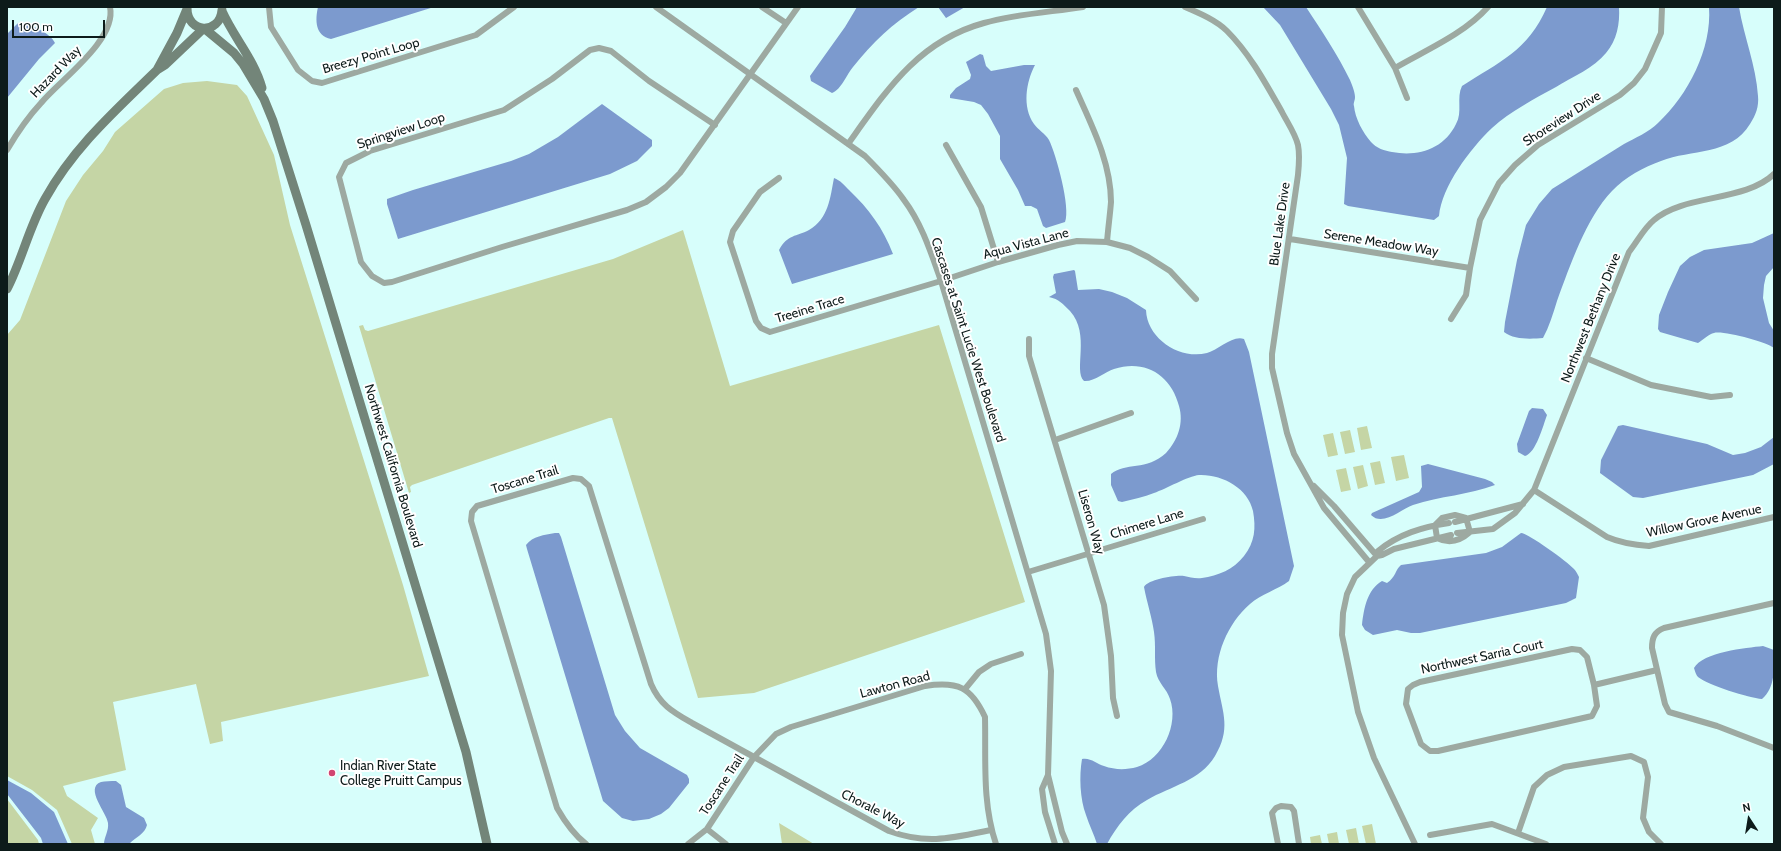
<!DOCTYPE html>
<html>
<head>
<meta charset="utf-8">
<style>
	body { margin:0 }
	#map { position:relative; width:1781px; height:851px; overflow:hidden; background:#d7fefb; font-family:Cabin,sans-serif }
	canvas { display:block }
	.frame { position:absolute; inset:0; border:8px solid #0d1b1a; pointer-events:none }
	.north { position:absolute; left:1729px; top:799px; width:40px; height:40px; -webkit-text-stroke:3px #fff; paint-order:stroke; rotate:348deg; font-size:11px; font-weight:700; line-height:16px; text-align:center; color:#0d1b1a }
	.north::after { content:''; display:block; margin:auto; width:14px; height:18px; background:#0d1b1a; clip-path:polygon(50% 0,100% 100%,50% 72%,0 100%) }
	.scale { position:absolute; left:12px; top:20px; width:93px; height:18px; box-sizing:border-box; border:2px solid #0d1b1a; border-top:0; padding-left:5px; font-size:12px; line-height:14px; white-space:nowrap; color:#0d1b1a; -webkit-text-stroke:3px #fff; paint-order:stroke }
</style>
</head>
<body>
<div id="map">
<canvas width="1781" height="851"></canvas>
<div class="frame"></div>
<div class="north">N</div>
<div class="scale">100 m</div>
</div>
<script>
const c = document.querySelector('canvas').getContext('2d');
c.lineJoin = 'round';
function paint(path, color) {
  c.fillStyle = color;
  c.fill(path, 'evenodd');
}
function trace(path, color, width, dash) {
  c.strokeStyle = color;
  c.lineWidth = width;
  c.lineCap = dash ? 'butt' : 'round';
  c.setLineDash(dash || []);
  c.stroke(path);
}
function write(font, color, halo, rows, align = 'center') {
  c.font = font + ' Cabin,sans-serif';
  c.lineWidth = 4;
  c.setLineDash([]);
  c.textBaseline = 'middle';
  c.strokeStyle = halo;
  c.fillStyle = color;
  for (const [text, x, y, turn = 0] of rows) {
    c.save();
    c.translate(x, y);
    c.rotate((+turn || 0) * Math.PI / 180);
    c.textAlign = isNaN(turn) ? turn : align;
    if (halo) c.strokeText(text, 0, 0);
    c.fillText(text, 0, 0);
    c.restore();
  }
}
const green = new Path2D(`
	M 207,81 L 237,85 L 247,96 L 274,155 L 290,225 L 403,585 L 429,676 L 221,722 L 223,741 L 210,744 L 196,684 L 113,702 L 126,770 L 63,786 L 67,796 L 98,818 L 91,830 L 95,844 L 72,844 L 57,810 L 32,790 L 7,776 L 7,335 L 20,320 L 66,201 L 83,175 L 103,151 L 115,132 L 164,89 L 183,83 Z
	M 683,230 L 730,386 L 939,325 L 1025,602 L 754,693 L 698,698 L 612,418 L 609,418 L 412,485 L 410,487 L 411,492 L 409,493 L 359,326 L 363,325 L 365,330 L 368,331 L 613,259 Z
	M 1367,426 L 1372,448 L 1361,450 L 1357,428 Z
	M 1350,430 L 1355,452 L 1345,454 L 1340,432 Z
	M 1333,433 L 1338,455 L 1328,457 L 1323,435 Z
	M 1404,455 L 1409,478 L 1396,481 L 1391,457 Z
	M 1380,461 L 1385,483 L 1375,485 L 1370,463 Z
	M 1363,465 L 1368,486 L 1358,489 L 1353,467 Z
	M 1346,468 L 1351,490 L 1341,492 L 1336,470 Z
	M 7,799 L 38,840 L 39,844 L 7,844 Z
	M 779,823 L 814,844 L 782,844 Z
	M 1372,824 L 1376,844 L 1366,844 L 1362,826 Z
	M 1356,828 L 1359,844 L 1349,844 L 1346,830 Z
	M 1337,832 L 1339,844 L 1329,844 L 1327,834 Z
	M 1320,835 L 1322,844 L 1311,844 L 1310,837 Z`);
const water = new Path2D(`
	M 318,7 L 434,7 L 331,39 C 315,36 315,20 318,7 Z
	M 857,7 L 919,7 C 892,24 873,42 853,67 C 847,74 841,90 832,93 L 811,81 L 810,76 L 845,27 Z
	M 938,7 L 965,7 L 946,18 Z
	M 1263,7 L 1306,7 C 1321,30 1338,55 1350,80 C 1352,85 1355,92 1355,97 C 1355,101 1353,103 1354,106 C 1355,118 1363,133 1371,142 C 1376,148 1385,151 1392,152 C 1418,157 1444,149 1456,124 C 1463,112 1456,98 1462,86 C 1499,62 1528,51 1547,7 L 1619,7 C 1620,24 1617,40 1606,53 C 1594,68 1572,77 1556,87 C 1534,99 1511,111 1492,128 C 1470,149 1442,186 1439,216 L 1434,220 L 1348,206 L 1344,204 L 1347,158 L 1339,125 L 1331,109 L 1280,25 Z
	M 1709,7 L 1739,7 C 1744,37 1756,65 1758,96 C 1759,106 1756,115 1750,124 C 1731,156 1691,149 1661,161 C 1644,167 1625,177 1612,191 C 1586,218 1570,266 1557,301 C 1553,314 1549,327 1543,338 C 1531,339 1514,340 1504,332 L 1505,322 L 1517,260 L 1526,225 L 1539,204 L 1552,189 C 1576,174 1600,159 1624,144 C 1635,138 1649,132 1658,123 C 1688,95 1712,49 1709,7 Z
	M 18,23 C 29,23 51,33 55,43 L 39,59 L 7,98 L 7,34 Z
	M 980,54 L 983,55 L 986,66 L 991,71 L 1024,65 L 1035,65 C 1026,82 1022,107 1034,124 C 1038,130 1045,133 1049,140 C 1056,154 1071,208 1065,222 L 1046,228 L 1043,226 L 1037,209 L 1031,206 L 1025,206 L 1018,190 L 1000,159 L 1000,136 L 988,114 L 981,105 L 974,102 L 950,98 L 950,95 L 956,88 L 970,79 L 971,75 L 966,62 Z
	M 602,104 L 652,140 L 652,146 L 637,161 L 610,174 L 398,239 L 387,204 L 387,199 L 413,190 L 511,161 L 529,154 L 558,137 Z
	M 834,178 C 840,180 845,186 849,190 C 869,209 883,228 893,254 L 792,284 L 779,250 C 788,234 796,237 809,230 C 829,218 830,198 834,178 Z
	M 1774,233 L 1774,267 L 1766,276 L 1764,285 L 1763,298 L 1769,323 L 1774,331 L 1774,348 C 1767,342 1722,330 1714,333 C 1709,334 1703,340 1698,343 L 1660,332 L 1658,329 L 1659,315 L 1668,292 L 1680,266 L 1690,257 L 1704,250 L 1752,243 Z
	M 1074,270 L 1075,271 L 1078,290 L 1099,289 L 1112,292 L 1127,298 L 1146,310 C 1147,339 1180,360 1207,353 C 1219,350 1232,335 1244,339 L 1249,352 L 1257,390 L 1294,566 L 1289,581 C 1277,590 1261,594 1250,604 C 1228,623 1213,656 1218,686 C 1223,714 1231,729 1215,756 C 1200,781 1171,786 1147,800 C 1129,810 1117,826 1107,844 L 1097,844 C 1094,834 1089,825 1086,815 C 1080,799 1079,776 1082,759 C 1090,757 1097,764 1104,766 C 1115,770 1126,770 1137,767 C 1163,759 1179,724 1170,699 C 1167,689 1158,683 1156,672 C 1154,659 1156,646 1154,632 C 1152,617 1147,603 1144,587 C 1149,579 1175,575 1184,576 C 1190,577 1195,579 1202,578 C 1218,576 1234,569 1244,556 C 1255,542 1256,528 1253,511 C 1248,488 1222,474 1199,475 C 1188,476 1166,489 1154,493 C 1144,497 1133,499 1122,502 L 1118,501 L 1111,485 L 1111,474 C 1125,462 1147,471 1166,453 C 1178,440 1184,423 1179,406 C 1171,375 1145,359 1114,369 C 1105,372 1094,382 1084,381 C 1073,371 1091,334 1070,311 C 1063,304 1059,299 1049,297 L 1056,293 L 1053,277 L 1054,274 Z
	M 1532,408 L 1543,409 L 1547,415 C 1543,426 1536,453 1525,456 L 1518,452 L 1517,444 L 1529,411 Z
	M 1623,425 L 1707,444 L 1733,455 L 1745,453 L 1761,447 L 1774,437 L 1774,464 L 1753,475 L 1643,498 L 1633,497 L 1600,473 L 1601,460 L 1618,426 Z
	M 1428,464 L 1485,479 L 1492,482 L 1495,485 C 1469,495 1440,496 1413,505 C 1401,509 1383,527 1371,515 L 1372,513 L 1419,492 L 1422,487 L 1421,466 Z
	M 555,533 L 559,533 L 561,537 L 615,715 L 625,731 L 640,748 L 687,775 L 689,779 L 689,783 L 669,808 L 661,814 L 649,819 L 633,821 L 622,818 L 603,801 L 527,549 L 526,545 C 533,536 544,535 555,533 Z
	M 1521,533 C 1528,533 1568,562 1574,569 C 1576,571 1578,575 1579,577 L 1576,598 L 1566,603 L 1420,633 L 1411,633 L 1397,630 L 1373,635 L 1365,630 L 1362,625 C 1364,608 1367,590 1382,581 L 1387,583 C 1396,577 1395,570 1401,565 L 1486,553 L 1502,547 Z
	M 1763,646 L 1774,650 C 1774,667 1776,687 1762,699 C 1749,698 1708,685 1698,677 C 1696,675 1695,671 1694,668 C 1703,652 1746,648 1763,646 Z
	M 7,780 L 31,793 L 54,812 L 68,844 L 43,844 L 41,838 L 7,794 Z
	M 116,781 L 121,785 L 126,807 L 144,818 L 147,825 C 145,834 136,837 129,844 L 104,844 C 104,837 109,831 108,823 C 107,813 84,788 101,782 C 105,781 111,781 116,781 Z`);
const street = new Path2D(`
	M 269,7 L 271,27 L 298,70 L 312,81 L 322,83 L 476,35 L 514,7
	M 656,7 L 865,156 C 879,170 893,184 904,200 C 922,224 931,253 941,281 L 1046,634 L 1051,671 L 1048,775 L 1062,832 L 1067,844
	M 762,7 L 786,23
	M 1185,7 C 1199,13 1216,20 1227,31 C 1250,54 1266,84 1282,112 C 1287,122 1295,133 1298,145 C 1300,155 1299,165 1298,175 L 1272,354 L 1272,368 L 1287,433 L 1294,454 L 1324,508 L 1369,562
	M 1358,7 L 1395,68 L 1407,98
	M 1395,68 C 1426,50 1464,34 1488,7
	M 1076,90 C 1091,124 1111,162 1111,202 C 1110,215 1108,229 1107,242
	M 715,125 L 649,81 L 611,51 L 599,48 L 590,50 L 552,79 L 504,110 L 370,151 L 346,163 L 339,177 L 361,262 L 372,276 L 384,283 L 392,282 L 502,247 L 627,210 L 646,202 L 666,187 L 680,173 L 798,7
	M 848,144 C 886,91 918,41 984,23 C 1016,14 1051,12 1083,7
	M 946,145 L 981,207 L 998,262
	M 7,150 C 17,133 28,117 41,103 C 60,80 117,40 110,7
	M 779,178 L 760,192 L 733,231 L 730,242 L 756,321 L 761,328 L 770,332 L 941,281 L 998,262 L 1058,245 L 1077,241 L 1107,242 L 1130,248 L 1148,257 L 1170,271 L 1196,299
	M 1290,239 L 1470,268
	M 1451,319 L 1466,295 L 1470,268 L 1480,220 L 1499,183 L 1515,165 L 1538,145 L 1620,95 L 1634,83 L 1645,69 L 1661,33 L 1662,7
	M 1029,339 L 1029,356 L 1104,605 L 1111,656 L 1113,698 L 1117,716
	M 1586,358 L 1651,385 L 1711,397 L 1730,395
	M 1055,440 L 1131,413
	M 1314,486 L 1334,506 L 1377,556
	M 1534,490 L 1607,537 C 1621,543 1634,545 1649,546 L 1774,517
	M 1455,515 L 1466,518 L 1470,532 C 1460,541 1449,544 1437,538 L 1435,525 L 1442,518 Z
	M 1455,522 L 1523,504
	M 1457,533 L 1493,529 L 1515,513 L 1534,490 L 1629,252 C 1637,242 1644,228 1654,220 C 1684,194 1745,202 1774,174
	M 1377,556 L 1378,551 C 1399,534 1422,527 1449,523
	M 1028,572 L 1203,519
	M 1774,603 L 1664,628 C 1654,632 1652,638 1652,648 L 1665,704 L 1669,712 L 1717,726 L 1774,748
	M 1572,649 L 1580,650 L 1587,657 L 1594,685 L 1597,706 L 1592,716 L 1438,751 L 1430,751 L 1421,744 L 1406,704 L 1408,689 L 1413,685 L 1420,682 Z
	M 1594,685 L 1657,670
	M 965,689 L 979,672 L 991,664 L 1021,654
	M 1048,775 L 1042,789 L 1045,812 L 1055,844
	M 707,829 L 726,844
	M 1518,833 L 1534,787 L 1547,775 L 1564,767 L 1631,756 L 1644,762 L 1648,777 L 1643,818 L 1649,832 L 1661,844
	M 1430,835 L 1492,824 L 1546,844
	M 586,844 C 573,834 565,822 557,808 L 471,521 L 472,512 L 477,506 L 573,478 L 581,479 L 589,486 L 651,684 C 660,705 673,712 692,723 L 889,831 C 927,845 952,838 991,830
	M 688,844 L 707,829 L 754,757 L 776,734 L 791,727 L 925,686 C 958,681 971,687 985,717 C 986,760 982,803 996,844
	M 1278,844 L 1272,813 L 1276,808 L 1281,806 L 1291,807 L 1294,811 L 1299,844
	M 1415,844 L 1374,758 L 1358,712 L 1342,635 L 1343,613 L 1347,594 L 1355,577 L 1377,556 L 1382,555 L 1394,549 L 1451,535`);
const secondary = new Path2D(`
	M 187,8 C 187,34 220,35 222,10
	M 222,11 C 234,38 254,59 262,88
	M 205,29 L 234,53 L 243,64 L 264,99 L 273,121 L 306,225 L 466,752 L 487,844
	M 157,70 L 177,33 L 187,9
	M 7,289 C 22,260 29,227 45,199 C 74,147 115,111 157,70 L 165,65 L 203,29`);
const markers = [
	[332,773,4,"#d14471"]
];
const streetNames = [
	["Breezy Point Loop",371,56,-16],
	["Hazard Way",56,72,-46],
	["Shoreview Drive",1562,119,-33],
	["Springview Loop",401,131,-18],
	["Blue Lake Drive",1280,224,-82],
	["Serene Meadow Way",1381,243,9],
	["Aqua Vista Lane",1026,244,-15],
	["Treeine Trace",810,309,-17],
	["Northwest Bethany Drive",1591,318,-68],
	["Cascases at Saint Lucie West Boulevard",968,340,72],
	["Northwest California Boulevard",393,466,73],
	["Toscane Trail",525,480,-17],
	["Willow Grove Avenue",1704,521,-12],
	["Liseron Way",1091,522,74],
	["Chimere Lane",1147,524,-17],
	["Northwest Sarria Court",1482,657,-12],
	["Lawton Road",895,685,-15],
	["Toscane Trail",722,785,-57],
	["Chorale Way",873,809,27]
];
const poiNames = [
	["Indian River State",340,766],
	["College Pruitt Campus",340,781]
];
paint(green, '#c5d5a5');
paint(water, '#7c9ace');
trace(street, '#9da9a1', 6);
trace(secondary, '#738579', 9);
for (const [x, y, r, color] of markers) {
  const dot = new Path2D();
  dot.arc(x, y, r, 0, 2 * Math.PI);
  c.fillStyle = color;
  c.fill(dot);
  trace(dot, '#fff', 1.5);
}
write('13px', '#0d1b1a', '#fff', streetNames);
write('13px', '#0d1b1a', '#fff', poiNames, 'left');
</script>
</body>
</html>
